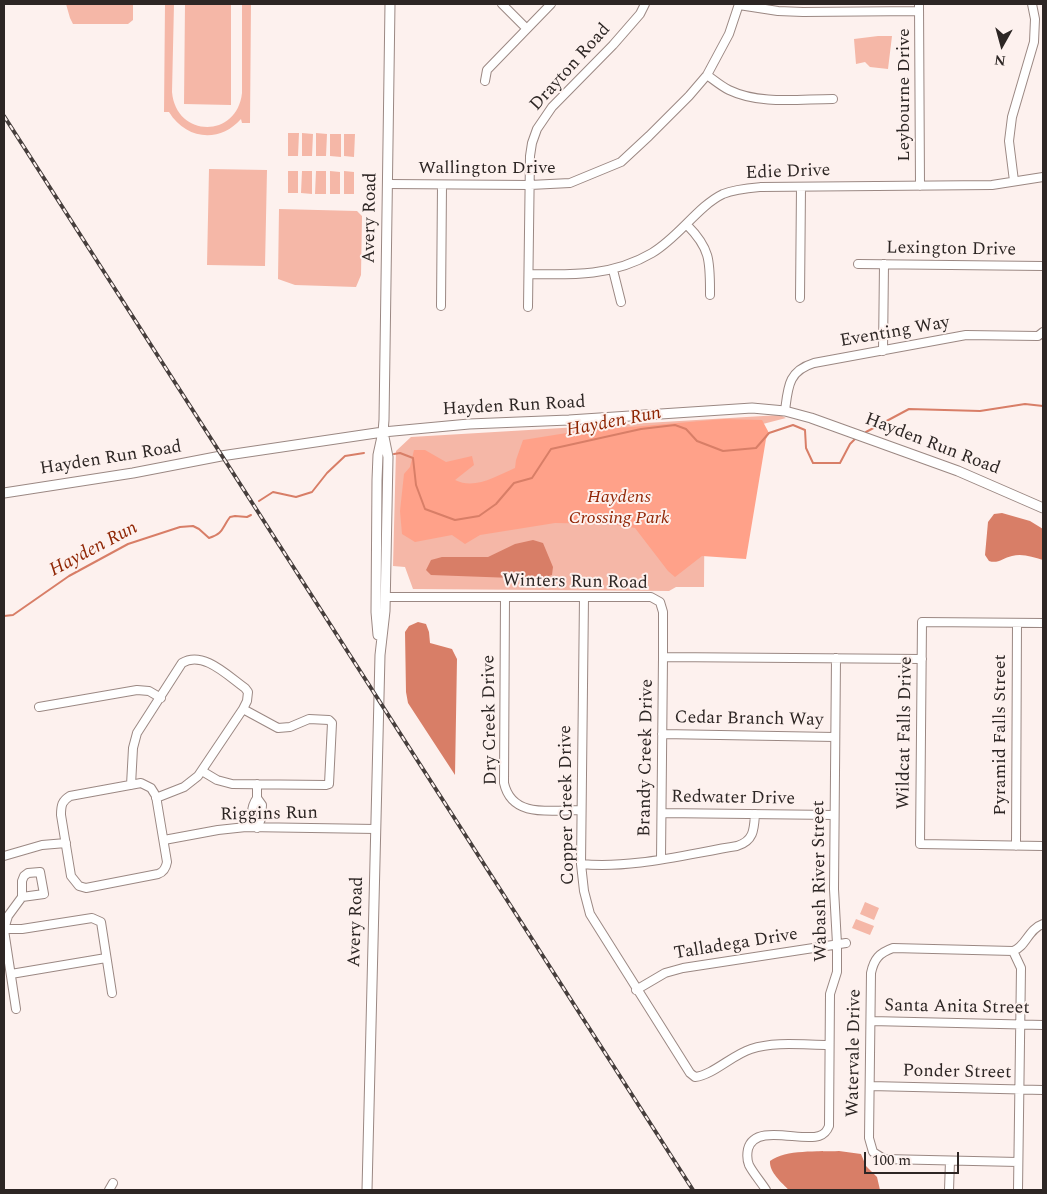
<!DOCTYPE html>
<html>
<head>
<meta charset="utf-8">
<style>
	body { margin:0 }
	#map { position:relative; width:1047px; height:1194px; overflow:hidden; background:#fdf1ee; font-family:Spectral,serif }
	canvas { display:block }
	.frame { position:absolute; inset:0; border:5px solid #2d2624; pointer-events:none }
	.north { position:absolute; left:977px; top:20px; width:50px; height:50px; -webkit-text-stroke:4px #fdf1ee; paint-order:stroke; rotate:187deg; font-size:14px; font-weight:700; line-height:20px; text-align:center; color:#2d2624 }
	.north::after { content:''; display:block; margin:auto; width:18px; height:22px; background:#2d2624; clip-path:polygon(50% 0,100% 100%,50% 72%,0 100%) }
	.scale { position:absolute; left:864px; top:1152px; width:95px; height:22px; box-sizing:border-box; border:2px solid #2d2624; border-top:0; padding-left:6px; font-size:15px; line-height:18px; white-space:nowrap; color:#2d2624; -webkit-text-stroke:4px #fdf1ee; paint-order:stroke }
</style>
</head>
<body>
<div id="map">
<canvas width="1047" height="1194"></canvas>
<div class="frame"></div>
<div class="north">N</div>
<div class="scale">100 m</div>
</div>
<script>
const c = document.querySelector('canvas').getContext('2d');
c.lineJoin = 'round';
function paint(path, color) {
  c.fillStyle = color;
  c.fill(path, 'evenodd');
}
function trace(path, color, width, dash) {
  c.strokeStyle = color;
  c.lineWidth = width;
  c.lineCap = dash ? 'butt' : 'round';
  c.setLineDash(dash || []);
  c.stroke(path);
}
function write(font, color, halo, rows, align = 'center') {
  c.font = font + ' Spectral,serif';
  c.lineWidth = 4;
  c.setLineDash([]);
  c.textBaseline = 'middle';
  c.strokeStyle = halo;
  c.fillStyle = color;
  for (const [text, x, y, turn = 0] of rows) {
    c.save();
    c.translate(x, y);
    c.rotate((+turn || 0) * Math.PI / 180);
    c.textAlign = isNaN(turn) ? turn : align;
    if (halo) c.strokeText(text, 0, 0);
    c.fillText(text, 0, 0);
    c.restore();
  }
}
const green = new Path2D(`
	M 66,4 L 133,4 L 133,20 L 128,24 L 73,24 L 70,18 Z
	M 165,4 L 174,4 L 172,92 C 176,138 237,139 242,93 L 242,4 L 251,4 L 250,123 L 242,123 L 241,119 C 220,143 186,140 169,112 L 164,112 Z
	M 185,4 L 231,4 L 231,105 L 184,104 Z
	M 878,36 L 892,36 L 888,69 L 870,67 L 865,62 L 856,64 L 854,39 Z
	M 288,133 L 299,133 L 298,156 L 288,156 Z
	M 302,133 L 313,134 L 312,156 L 302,156 Z
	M 316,133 L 327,134 L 326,156 L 316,156 Z
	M 330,134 L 341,134 L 341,157 L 330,156 Z
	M 344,134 L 355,134 L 354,157 L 344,156 Z
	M 209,169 L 267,170 L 265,266 L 207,265 Z
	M 288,171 L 298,171 L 298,193 L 288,193 Z
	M 302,171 L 312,171 L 312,194 L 301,193 Z
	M 316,171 L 326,171 L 326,194 L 315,194 Z
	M 330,171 L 340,172 L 340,194 L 330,194 Z
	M 344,171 L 354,172 L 354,194 L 344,194 Z
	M 279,209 L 357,211 L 362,216 L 361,275 L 356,287 L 295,285 L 278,279 Z
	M 780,415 L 786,418 L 705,439 L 704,587 L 676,587 L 669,591 L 413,589 L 405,567 L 393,566 L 396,451 L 411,437 Z
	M 865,902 L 879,908 L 874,920 L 860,914 Z
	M 856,919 L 874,926 L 870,935 L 852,928 Z`);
const forest = new Path2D(`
	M 724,419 L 762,420 L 769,433 L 766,439 L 746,559 L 702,556 L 675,577 L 668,571 L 635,528 L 611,524 L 555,523 L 480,535 L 465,544 L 452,535 L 415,542 L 402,534 L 400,511 L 404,474 L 410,467 L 414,450 L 425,450 L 446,462 L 472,456 L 474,465 L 455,480 C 475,490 496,476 515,468 L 516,460 L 523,440 L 573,432 Z`);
const water = new Path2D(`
	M 1002,513 L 1030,521 L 1043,529 L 1043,560 C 1033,557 1022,553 1012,556 C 1003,558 998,564 989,561 L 985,555 L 988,522 L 994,514 Z
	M 533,540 L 543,543 L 553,567 L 552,575 L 540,579 L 431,575 L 426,570 L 431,560 L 442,557 L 488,557 L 515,544 Z
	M 418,622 L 426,624 L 429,632 L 430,643 L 452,649 L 457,659 L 455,775 L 408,703 L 406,692 L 405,632 L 409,626 Z
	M 839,1151 L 861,1154 L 866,1166 L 877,1177 L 880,1190 L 789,1190 C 782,1183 769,1172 770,1161 C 786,1149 818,1152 839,1151 Z`);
const stream = new Path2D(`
	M 866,432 L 909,409 L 980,411 L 1025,404 L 1043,406
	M 394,454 L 400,453 L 413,458 L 416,485 L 425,509 L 455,520 L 479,516 L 496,504 L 514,483 L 532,478 L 551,449 L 641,429 L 675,425 L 686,429 L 697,441 L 723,451 L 756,448 L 769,433 L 793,425 L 805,430 L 806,448 L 813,463 L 840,463 L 850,444 L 855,439
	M 259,501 L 273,492 L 296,497 L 312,492 L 327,473 L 345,456 L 364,453
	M 4,616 L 13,615 L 69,576 L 128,544 L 180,527 L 193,526 L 199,529 L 209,538 C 224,533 221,529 230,517 L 235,516 L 247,517 L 251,515`);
const minor = new Path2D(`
	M 502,4 L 526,28
	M 919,4 L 920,186
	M 739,5 L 778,11 L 803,12 L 919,11
	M 707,75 C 714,80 721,86 729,90 C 760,105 799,99 833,99
	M 485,81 L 487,70 L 551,4
	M 1014,181 L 1009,141 L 1012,117 L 1034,42 L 1035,19 L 1032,4
	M 388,184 L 530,185 L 570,183 L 621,162 L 649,136 L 689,96 L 707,75 L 729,34 L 739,4
	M 687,225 C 711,249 710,262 710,295
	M 858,264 L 1043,266
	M 613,270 L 621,302
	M 530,274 C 574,275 613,276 652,253 C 679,237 698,206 723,194 C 735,189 749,188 761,187 L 992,185 L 1043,177
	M 800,298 L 801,187
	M 441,306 L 442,185
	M 528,307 L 530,156 L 532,143 L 537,129 L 552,107 L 613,45 L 640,14 L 645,4
	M 883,351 L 884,264
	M 785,411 C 788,387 788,371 814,363 L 966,335 L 1038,336 L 1043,332
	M 385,597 L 651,597 L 660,602 L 663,612 L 663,657 L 661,859
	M 505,597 L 504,783 C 512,819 552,810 581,810
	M 584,597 L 581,864 L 584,891 L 590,914 L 690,1073 L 695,1077 C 713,1075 732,1055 751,1049 C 775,1041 804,1045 829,1045
	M 1043,623 L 922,622 L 920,844 L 1043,846
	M 663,657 L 922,659
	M 39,707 L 137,690 L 149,691 L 161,698
	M 662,734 L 835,737
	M 202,771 L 217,780 L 232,784 L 326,785 L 329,784 L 332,723 L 329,720 L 309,719 L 290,727 L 278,728 L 243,709
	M 141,783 L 151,788 L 156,796 L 167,862 C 166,868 164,872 158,874 L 86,888 L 79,886 L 71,876 L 61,815 C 61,805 62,801 70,796 Z
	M 131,785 L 133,748 L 137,733 L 182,663 C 203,650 228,676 245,688 L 248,692 L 247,701 L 243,709 L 198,776 L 184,787 L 156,798
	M 662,813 L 834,815
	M 257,828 L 261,819 L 262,805 L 257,798 L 257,784
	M 257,828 C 251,818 250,808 257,798
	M 164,840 L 218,830 L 246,827 L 376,829
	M 1016,846 L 1017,623
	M 4,856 L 42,845 L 66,843
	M 581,864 C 632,869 687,854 737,846 C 754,841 754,829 755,814
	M 4,929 L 22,929 L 92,918 L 101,922 L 112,993
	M 4,929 L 8,916 L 22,897 L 22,881 L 24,876 L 28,873 L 40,872 L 44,894 L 22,897
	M 4,930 L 16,1009
	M 1013,951 L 1021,968 L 1018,1190
	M 11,974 L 106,958
	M 636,990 L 665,973 L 683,968 L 846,943
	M 871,1021 L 1043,1025
	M 870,1086 L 1043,1090
	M 1018,1162 L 884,1159 L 873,1152 L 869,1138 L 871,973 C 874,959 879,953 893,948 L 1013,951 C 1026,947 1028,929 1043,924
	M 109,1190 L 113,1183
	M 766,1190 C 761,1182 753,1173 749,1165 C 747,1160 747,1154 748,1149 C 755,1123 801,1142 819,1136 C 825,1134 827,1131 829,1126 L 830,994 L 837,972 L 837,944 L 834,889 L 836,658
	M 949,1190 L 950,1161`);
const major = new Path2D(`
	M 4,493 L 133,473 L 221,456 L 383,432 L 469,424 L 569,420 L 752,408 L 785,411 L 811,418 L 958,471 L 1043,508
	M 378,635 L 376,612 L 377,480 L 378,455 L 383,432 L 384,420 L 390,4
	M 367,1190 L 380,655 L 385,611 L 388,457 L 383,432`);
const rail = new Path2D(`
	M 4,116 L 693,1190`);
const streetNames = [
	["Drayton Road",571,68,-48],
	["Leybourne Drive",905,95,-90],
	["Wallington Drive",487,169],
	["Edie Drive",788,173,-2],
	["Avery Road",371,218,-89],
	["Lexington Drive",951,250,1],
	["Eventing Way",895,333,-10],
	["Hayden Run Road",514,407,-3],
	["Hayden Run Road",932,445,21],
	["Hayden Run Road",111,459,-9],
	["Winters Run Road",575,583,1],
	["Dry Creek Drive",491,720,-91],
	["Cedar Branch Way",749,720,1],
	["Wildcat Falls Drive",906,733,-89],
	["Pyramid Falls Street",1001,735,-90],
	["Brandy Creek Drive",647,758,-89],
	["Redwater Drive",733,799,1],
	["Copper Creek Drive",568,805,-91],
	["Riggins Run",269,815,-1],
	["Wabash River Street",821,881,-91],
	["Avery Road",357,922,-88],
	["Talladega Drive",736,945,-9],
	["Santa Anita Street",957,1008,1],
	["Watervale Drive",855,1053,-89],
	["Ponder Street",957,1073,1]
];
const parkNames = [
	["Haydens",619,498],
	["Crossing Park",619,519]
];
const waterNames = [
	["Hayden Run",614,423,-11],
	["Hayden Run",94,550,-28]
];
paint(green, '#f5b7a7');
paint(forest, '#ffa189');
paint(water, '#d87e67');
trace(stream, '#d87e67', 2);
trace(minor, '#9b8883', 10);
trace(major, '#9b8883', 11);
trace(minor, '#fff', 8);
trace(major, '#fff', 9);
trace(rail, '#463e3c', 4);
trace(rail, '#fdf1ee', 2, [5.5]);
write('18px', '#2d2624', '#fdf1ee', streetNames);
write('italic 18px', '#912606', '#fdf1ee', parkNames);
write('italic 19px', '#8f2503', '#fdf1ee', waterNames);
</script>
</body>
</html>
